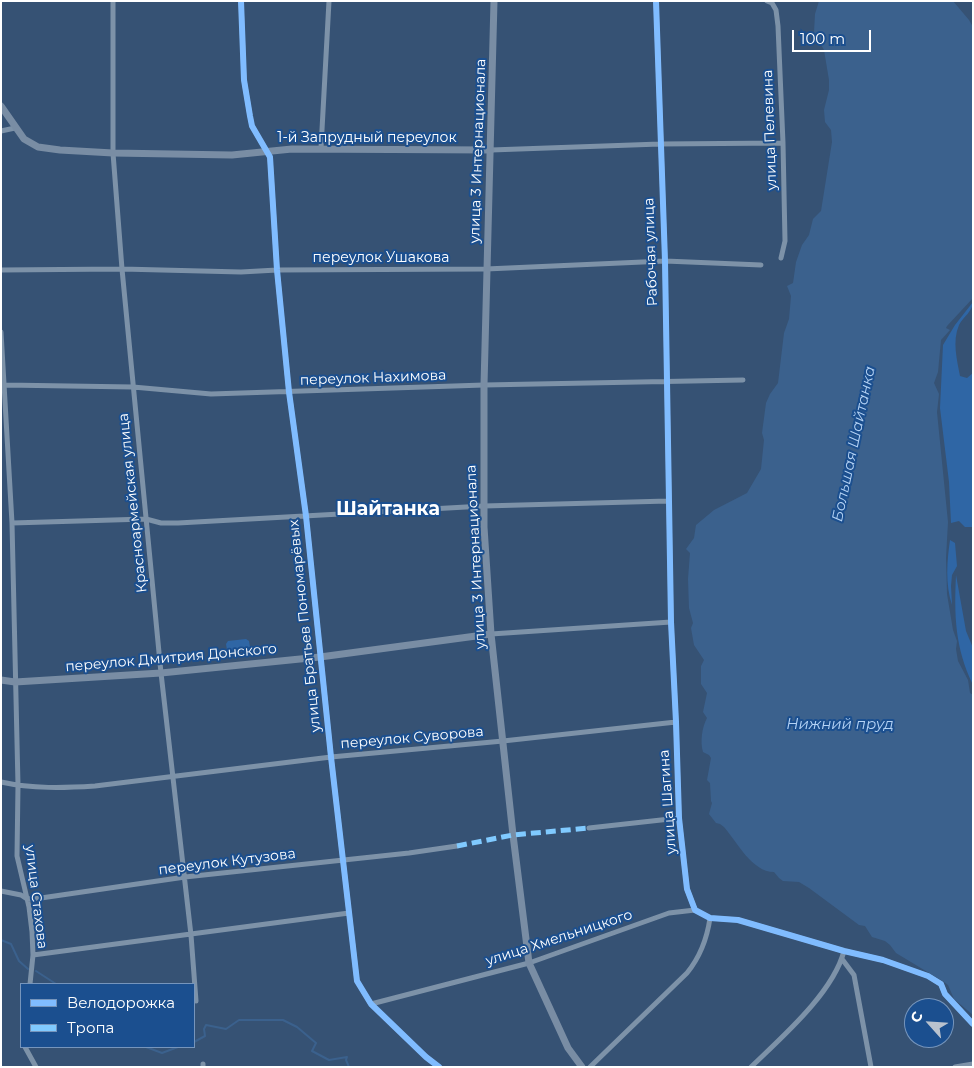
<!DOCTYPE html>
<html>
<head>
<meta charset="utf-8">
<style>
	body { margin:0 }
	#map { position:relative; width:974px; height:1068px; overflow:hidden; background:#365274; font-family:Montserrat,sans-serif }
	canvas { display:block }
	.frame { position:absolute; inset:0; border:2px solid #fff; pointer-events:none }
	.legend { position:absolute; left:20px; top:983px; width:175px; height:65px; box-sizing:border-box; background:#1b4f8f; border:1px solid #7695bc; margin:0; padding:6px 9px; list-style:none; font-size:15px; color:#fff }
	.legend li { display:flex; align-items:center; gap:10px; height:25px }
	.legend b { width:25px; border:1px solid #7695bc }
	.north { position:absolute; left:904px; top:998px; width:50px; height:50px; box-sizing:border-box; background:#1b4f8f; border:1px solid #7695bc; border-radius:50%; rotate:296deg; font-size:14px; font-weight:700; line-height:20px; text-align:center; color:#fff }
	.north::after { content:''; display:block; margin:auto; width:18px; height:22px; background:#b9c2ce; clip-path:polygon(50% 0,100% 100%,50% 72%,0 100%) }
	.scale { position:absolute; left:792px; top:30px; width:79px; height:22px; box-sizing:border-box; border:2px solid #fff; border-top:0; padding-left:6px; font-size:15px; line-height:18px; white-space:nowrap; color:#fff; -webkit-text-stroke:4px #1b4f8f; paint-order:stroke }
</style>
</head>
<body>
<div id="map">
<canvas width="974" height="1068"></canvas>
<div class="frame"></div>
<ul class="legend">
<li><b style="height:6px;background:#80bcff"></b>Велодорожка</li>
<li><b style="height:6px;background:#80caff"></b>Тропа</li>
</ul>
<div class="north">С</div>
<div class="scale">100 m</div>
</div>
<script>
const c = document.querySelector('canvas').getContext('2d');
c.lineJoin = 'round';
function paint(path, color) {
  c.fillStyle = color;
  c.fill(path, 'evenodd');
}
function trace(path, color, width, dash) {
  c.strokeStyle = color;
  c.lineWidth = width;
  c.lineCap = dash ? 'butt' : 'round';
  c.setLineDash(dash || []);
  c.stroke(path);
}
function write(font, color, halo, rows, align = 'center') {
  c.font = font + ' Montserrat,sans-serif';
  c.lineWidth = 4;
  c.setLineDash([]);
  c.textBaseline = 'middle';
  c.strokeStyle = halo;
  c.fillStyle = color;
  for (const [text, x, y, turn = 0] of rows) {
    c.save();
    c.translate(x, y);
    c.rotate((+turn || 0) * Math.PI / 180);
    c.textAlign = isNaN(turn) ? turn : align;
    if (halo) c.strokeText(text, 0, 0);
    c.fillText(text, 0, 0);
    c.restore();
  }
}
const green = new Path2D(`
	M 973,302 C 973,311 963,317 959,325 C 952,341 957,360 960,376 L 967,378 L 973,373 L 973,527 L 965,527 L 959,521 L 951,523 L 949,482 L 940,408 L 943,345 L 955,325 Z
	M 950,540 L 955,543 L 957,566 L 952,575 L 951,586 L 952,605 C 945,584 947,561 950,540 Z
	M 956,575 L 966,631 L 973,648 L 973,685 C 955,648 954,615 956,575 Z
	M 246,639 L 249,641 L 250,647 L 248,651 L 229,653 L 227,650 L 226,644 L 228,641 Z`);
const water = new Path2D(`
	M 819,1 L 953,1 L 969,20 L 973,27 L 973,298 L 947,326 L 946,328 L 950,330 L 941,340 L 938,372 L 934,383 L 939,394 L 937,412 L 948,522 L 946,558 L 947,594 L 953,630 L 957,641 L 956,649 L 958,661 L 968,680 L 970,693 L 973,695 L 973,1015 L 954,999 L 948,985 L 944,982 L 896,953 L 890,945 L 885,941 L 872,937 L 865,926 L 859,925 L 809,888 L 799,882 L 783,881 L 779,878 L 774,872 C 752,872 737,842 724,827 L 720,824 L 716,823 L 709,814 L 712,803 L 711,801 L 710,783 L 707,780 L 711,758 L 709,755 L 703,752 C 700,742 702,727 707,718 L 703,712 L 707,693 L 701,684 L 701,666 L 704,660 L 694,645 L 691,628 L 693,623 L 689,608 L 688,579 L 690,553 L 686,549 L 694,538 L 696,525 L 714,510 L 747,493 L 761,469 L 764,440 L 762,433 L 766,403 L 770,394 L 778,383 L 784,333 L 789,319 L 791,296 L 787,286 L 793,283 L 796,262 L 802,245 L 809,235 L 813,219 L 821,211 L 832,142 L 831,130 L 825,122 L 824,110 L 829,90 L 829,80 L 824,50 L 814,32 L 815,14 Z`);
const stream = new Path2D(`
	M 1,940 L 11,944 L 19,961 L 28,969
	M 36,971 L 56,984
	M 66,984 L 69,984
	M 194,1042 L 205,1036 L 204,1029 L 206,1025 L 226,1029 L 239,1020 L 283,1020 L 297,1027 L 316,1043 L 312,1051 L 329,1060 L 347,1057 L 346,1060 L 349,1067
	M 146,1047 L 162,1053 L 178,1047`);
const street = new Path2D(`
	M 113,1 L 113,153 L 122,269 L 161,673 L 191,935 L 196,1001
	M 241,1 L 244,80 L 250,116 L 252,126 L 270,157 L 277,270 L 289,392 L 306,516 L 331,757 L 357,981 L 371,1004 L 426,1057 L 439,1067
	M 656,1 L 665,261 L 671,622 L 676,722 L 679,818 L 687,889 L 695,910 L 710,918 L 738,920 L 844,951 L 883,960 L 928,976 L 941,984 L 945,994 L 973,1024
	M 767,1 L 772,3 L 776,10 L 778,26 L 783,143 L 785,241 L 781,258
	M 1,131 L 15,128
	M 321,148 L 329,1
	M 491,150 L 660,144 L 783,143
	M 1,270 L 122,269 L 241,272 L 277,270 L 486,269 L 665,261 L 761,265
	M 1,332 L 12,523 L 18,785 L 17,856 L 29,907 L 32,932 L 33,955 L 30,984
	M 5,385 L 133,387 L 211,394 L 484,385 L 743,380
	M 12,523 L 146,519 L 161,523 L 178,523 L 484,506 L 668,501
	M 491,634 L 671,622
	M 1,782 C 33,789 64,788 95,786 L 331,757 L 503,741 L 676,722
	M 589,828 L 679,818
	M 1,891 L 21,895 L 27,899 L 41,898 L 185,877 L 409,853 L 457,846
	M 33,955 L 349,913
	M 842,959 L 854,975 L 871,1067
	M 371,1004 L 529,963 L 669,913 L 695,910
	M 25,1047 L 36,1067
	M 203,1064 L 203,1067
	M 590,1067 L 687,973 C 700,957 707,939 710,918
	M 751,1067 C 782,1037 833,993 844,951
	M 955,1067 L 973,1064`);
const secondary = new Path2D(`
	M 494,1 L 484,385 L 484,527 L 491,634 L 513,835 L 529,963 L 568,1048 L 582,1067
	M 1,106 L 24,139 L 38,147 L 60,150 L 113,153 L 232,155 L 292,149 L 491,150
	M 1,680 L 15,682 L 161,673 L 320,657 L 491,634`);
const quiet = new Path2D(`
	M 457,846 L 513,835 L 589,828`);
const cycleway = new Path2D(`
	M 241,1 L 244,80 L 250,116 L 252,126 L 270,157 L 277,270 L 289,392 L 306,516 L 331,757 L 357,981 L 371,1004 L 426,1057 L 439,1067
	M 656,1 L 665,261 L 671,622 L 676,722 L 679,818 L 687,889 L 695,910 L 710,918 L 738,920 L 844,951 L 883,960 L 928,976 L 941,984 L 945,994 L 973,1024`);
const streetNames = [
	["улица Пелевина",770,130,-92],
	["1-й Запрудный переулок",367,138],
	["улица 3 Интернационала",478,151,-88],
	["Рабочая улица",651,252,-92],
	["переулок Ушакова",381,258],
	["переулок Нахимова",373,378,-2],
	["Красноармейская улица",133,503,-96],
	["улица 3 Интернационала",476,557,-93],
	["улица Братьев Пономарёвых",305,626,-96],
	["переулок Дмитрия Донского",171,658,-5],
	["переулок Суворова",412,738,-5],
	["улица Шагина",668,802,-94],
	["переулок Кутузова",227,862,-7],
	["улица Стахова",36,897,83],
	["улица Хмельницкого",559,938,-18]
];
const waterNames = [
	["Большая Шайтанка",854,444,-78],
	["Нижний пруд",840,725]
];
const districtNames = [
	["Шайтанка",388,509]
];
paint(green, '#2f66a5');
paint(water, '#3b618d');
trace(stream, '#3b618d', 2);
trace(street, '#7d92a8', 5);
trace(secondary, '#798da4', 7);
trace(quiet, '#80caff', 5, [10, 5]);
trace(cycleway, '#80bcff', 6);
write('14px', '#fff', '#1b4f8f', streetNames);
write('italic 15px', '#b5d3f5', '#1b4f8f', waterNames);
write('bold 19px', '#fff', '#1b4f8f', districtNames);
</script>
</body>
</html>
